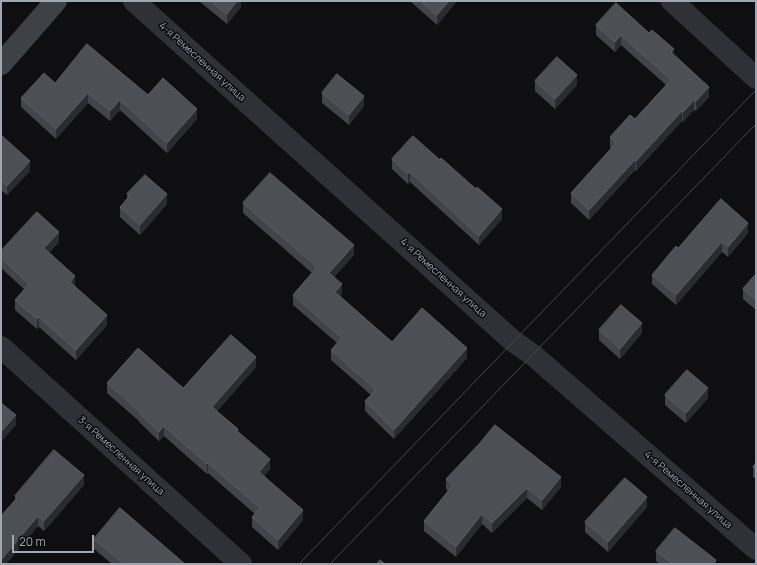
<!DOCTYPE html>
<html>
<head>
<meta charset="utf-8">
<style>
	body { margin:0 }
	#map { position:relative; width:757px; height:565px; overflow:hidden; background:#0f0f11; font-family:Manrope,sans-serif }
	canvas { display:block }
	.frame { position:absolute; inset:0; border:2px solid #9fa7b3; pointer-events:none }
	.scale { position:absolute; left:12px; top:535px; width:82px; height:18px; box-sizing:border-box; border:2px solid #9fa7b3; border-top:0; padding-left:5px; font-size:12px; line-height:14px; white-space:nowrap; color:#9fa7b3; -webkit-text-stroke:3px #0a0b0c; paint-order:stroke }
</style>
</head>
<body>
<div id="map">
<canvas width="757" height="565"></canvas>
<div class="frame"></div>
<div class="scale">20 m</div>
</div>
<script>
const c = document.querySelector('canvas').getContext('2d');
c.lineJoin = 'round';
function trace(path, color, width, dash) {
  c.strokeStyle = color;
  c.lineWidth = width;
  c.lineCap = dash ? 'butt' : 'round';
  c.setLineDash(dash || []);
  c.stroke(path);
}
function paint(path, color) {
  c.fillStyle = color;
  c.fill(path, 'evenodd');
}
function write(font, color, halo, rows, align = 'center') {
  c.font = font + ' Manrope,sans-serif';
  c.lineWidth = 3;
  c.setLineDash([]);
  c.textBaseline = 'middle';
  c.strokeStyle = halo;
  c.fillStyle = color;
  for (const [text, x, y, turn = 0] of rows) {
    c.save();
    c.translate(x, y);
    c.rotate((+turn || 0) * Math.PI / 180);
    c.textAlign = isNaN(turn) ? turn : align;
    if (halo) c.strokeText(text, 0, 0);
    c.fillText(text, 0, 0);
    c.restore();
  }
}
const minor = new Path2D(`
	M 134,1 L 513,341 L 533,355 L 756,549
	M 672,1 L 756,78
	M 1,347 L 241,564`);
const secondary = new Path2D(`
	M 1,64 L 56,1`);
const tram = new Path2D(`
	M 299,564 L 756,90
	M 330,564 L 756,124`);
const wall = new Path2D(`
	M 199,1 L 241,1 L 241,7 L 227,24 Z
	M 410,1 L 457,1 L 437,25 Z
	M 596,25 L 649,33 L 674,55 L 709,97 L 696,111 L 694,110 L 683,122 L 682,121 L 636,171 L 635,170 L 589,220 L 571,203 L 571,193 L 611,149 L 610,147 L 610,137 L 635,119 L 666,85 L 621,45 L 615,52 L 596,35 Z
	M 535,81 L 577,85 L 555,109 L 535,91 Z
	M 55,83 L 148,95 L 197,119 L 167,153 L 120,110 L 110,121 L 88,103 L 56,139 L 21,107 L 21,98 Z
	M 322,93 L 364,106 L 349,125 L 322,103 Z
	M 1,135 L 30,171 L 7,195 L 1,190 Z
	M 392,159 L 440,160 L 476,189 L 502,219 L 479,245 L 410,182 L 408,184 L 392,169 Z
	M 127,194 L 167,204 L 140,235 L 120,217 L 120,207 L 127,198 Z
	M 243,203 L 354,255 L 334,277 L 342,294 L 340,296 L 392,342 L 467,358 L 394,439 L 365,411 L 365,401 L 371,395 L 331,360 L 331,350 L 337,343 L 293,305 L 293,295 L 312,273 L 243,213 Z
	M 748,233 L 728,257 L 722,252 L 676,305 L 652,284 L 652,275 L 678,248 Z
	M 59,242 L 49,253 L 75,286 L 75,287 L 107,325 L 76,360 L 39,327 L 37,329 L 15,310 L 15,300 L 24,289 L 1,268 L 1,251 Z
	M 756,274 L 756,310 L 743,299 L 743,289 Z
	M 599,330 L 642,333 L 620,359 L 599,340 Z
	M 256,367 L 217,411 L 238,431 L 270,469 L 264,476 L 303,520 L 278,550 L 252,527 L 252,517 L 255,514 L 208,473 L 207,474 L 164,436 L 159,441 L 139,422 L 139,421 L 107,393 L 107,383 L 183,388 Z
	M 665,395 L 708,398 L 686,423 L 665,405 Z
	M 756,463 L 756,479 L 753,477 L 753,467 Z
	M 446,479 L 561,487 L 542,510 L 527,498 L 492,533 L 482,524 L 456,557 L 424,531 L 424,521 L 448,491 L 446,489 Z
	M 84,485 L 44,531 L 38,526 L 6,564 L 1,564 L 15,500 L 15,496 Z
	M 647,507 L 608,552 L 585,532 L 585,522 Z
	M 94,539 L 185,564 L 112,564 L 94,549 Z
	M 656,551 L 716,564 L 660,564 L 656,561 Z`);
const shadedWall = new Path2D(`
	M 237,1 L 241,1 L 241,7 L 227,24 L 227,14 Z
	M 449,1 L 457,1 L 437,25 L 437,15 Z
	M 621,35 L 621,45 L 615,52 L 615,42 Z
	M 674,49 L 674,59 L 671,52 Z
	M 577,75 L 577,85 L 555,109 L 555,99 Z
	M 709,87 L 709,97 L 696,111 L 696,101 Z
	M 88,93 L 88,103 L 56,139 L 56,129 Z
	M 364,96 L 364,106 L 349,125 L 349,115 Z
	M 120,100 L 120,110 L 110,121 L 110,111 Z
	M 694,100 L 694,110 L 683,122 L 683,112 Z
	M 197,109 L 197,119 L 167,153 L 167,143 Z
	M 682,111 L 682,121 L 636,171 L 636,161 Z
	M 635,160 L 635,170 L 589,220 L 589,210 Z
	M 30,161 L 30,171 L 7,195 L 7,186 Z
	M 410,172 L 410,182 L 408,184 L 408,174 Z
	M 167,194 L 167,204 L 140,235 L 140,225 Z
	M 502,209 L 502,219 L 479,245 L 479,236 Z
	M 748,223 L 748,233 L 728,257 L 728,247 Z
	M 59,232 L 59,242 L 44,258 L 44,248 Z
	M 722,242 L 722,252 L 676,305 L 676,295 Z
	M 354,245 L 354,255 L 329,283 L 329,273 Z
	M 75,276 L 75,286 L 70,292 L 70,282 Z
	M 342,284 L 342,294 L 335,302 L 335,292 Z
	M 107,315 L 107,325 L 76,360 L 76,350 Z
	M 39,317 L 39,327 L 37,329 L 37,319 Z
	M 642,323 L 642,333 L 620,359 L 620,349 Z
	M 467,348 L 467,358 L 394,439 L 394,430 Z
	M 256,357 L 256,367 L 212,417 L 212,407 Z
	M 708,388 L 708,398 L 686,423 L 686,413 Z
	M 16,415 L 16,425 L 1,442 L 1,432 Z
	M 164,426 L 164,436 L 159,441 L 159,432 Z
	M 270,459 L 270,469 L 259,482 L 259,472 Z
	M 208,463 L 208,473 L 207,474 L 207,464 Z
	M 84,475 L 84,485 L 44,531 L 44,521 Z
	M 561,477 L 561,487 L 542,510 L 542,500 Z
	M 527,488 L 527,498 L 492,533 L 492,523 Z
	M 647,497 L 647,507 L 608,552 L 608,542 Z
	M 303,510 L 303,520 L 278,550 L 278,540 Z
	M 482,514 L 482,524 L 456,557 L 456,547 Z
	M 38,516 L 38,526 L 6,564 L 1,564 L 1,560 Z`);
const building = new Path2D(`
	M 211,1 L 237,1 L 227,14 Z
	M 421,1 L 449,1 L 437,15 Z
	M 616,3 L 649,33 L 652,30 L 674,49 L 671,52 L 709,87 L 696,101 L 694,100 L 683,112 L 682,111 L 636,161 L 635,160 L 589,210 L 571,193 L 616,143 L 610,137 L 630,115 L 635,119 L 671,80 L 621,35 L 615,42 L 596,25 Z
	M 87,44 L 148,95 L 163,78 L 197,109 L 167,143 L 120,100 L 110,111 L 88,93 L 56,129 L 21,98 L 44,73 L 55,83 Z
	M 557,57 L 577,75 L 555,99 L 535,81 Z
	M 337,74 L 364,96 L 349,115 L 322,93 Z
	M 1,135 L 30,161 L 7,186 L 1,180 Z
	M 413,136 L 440,160 L 441,158 L 476,189 L 477,187 L 502,209 L 479,236 L 410,172 L 408,174 L 392,159 Z
	M 270,173 L 354,245 L 329,273 L 342,284 L 335,292 L 392,342 L 422,308 L 467,348 L 394,430 L 365,401 L 376,390 L 331,350 L 342,338 L 293,295 L 317,267 L 243,203 Z
	M 145,175 L 167,194 L 140,225 L 120,207 L 130,196 L 127,194 Z
	M 721,199 L 748,223 L 728,247 L 722,242 L 676,295 L 652,275 L 676,246 L 678,248 Z
	M 37,212 L 59,232 L 44,248 L 75,276 L 70,282 L 107,315 L 76,350 L 39,317 L 37,319 L 15,300 L 29,284 L 1,258 L 1,251 Z
	M 756,274 L 756,300 L 743,289 Z
	M 621,305 L 642,323 L 620,349 L 599,330 Z
	M 231,335 L 256,357 L 212,407 L 238,429 L 237,431 L 270,459 L 259,472 L 303,510 L 278,540 L 252,517 L 260,508 L 208,463 L 207,464 L 164,426 L 159,432 L 139,413 L 140,412 L 107,383 L 138,348 L 183,388 Z
	M 687,370 L 708,388 L 686,413 L 665,395 Z
	M 1,403 L 16,415 L 1,432 Z
	M 495,425 L 561,477 L 542,500 L 527,488 L 492,523 L 482,514 L 456,547 L 424,521 L 453,485 L 446,479 L 479,444 Z
	M 54,450 L 84,475 L 44,521 L 38,516 L 1,560 L 1,516 L 17,498 L 15,496 Z
	M 756,463 L 756,469 L 753,467 Z
	M 625,478 L 647,497 L 608,542 L 585,522 Z
	M 120,508 L 185,564 L 124,564 L 94,539 Z
	M 675,528 L 716,560 L 714,564 L 673,564 L 656,551 Z
	M 380,560 L 385,564 L 377,564 Z`);
const streetNames = [
	["4-я Ремесленная улица",202,62,42],
	["4-я Ремесленная улица",443,278,42],
	["3-я Ремесленная улица",121,456,42],
	["4-я Ремесленная улица",688,490,41]
];
trace(minor, '#303136', 22);
trace(secondary, '#3e4146', 22);
trace(tram, '#45484d', 1);
paint(wall, '#424449');
paint(shadedWall, '#292b2e');
paint(building, '#4c4f54');
trace(building, '#595d63', 1);
write('10px', '#9fa7b3', '#0a0b0c', streetNames);
</script>
</body>
</html>
